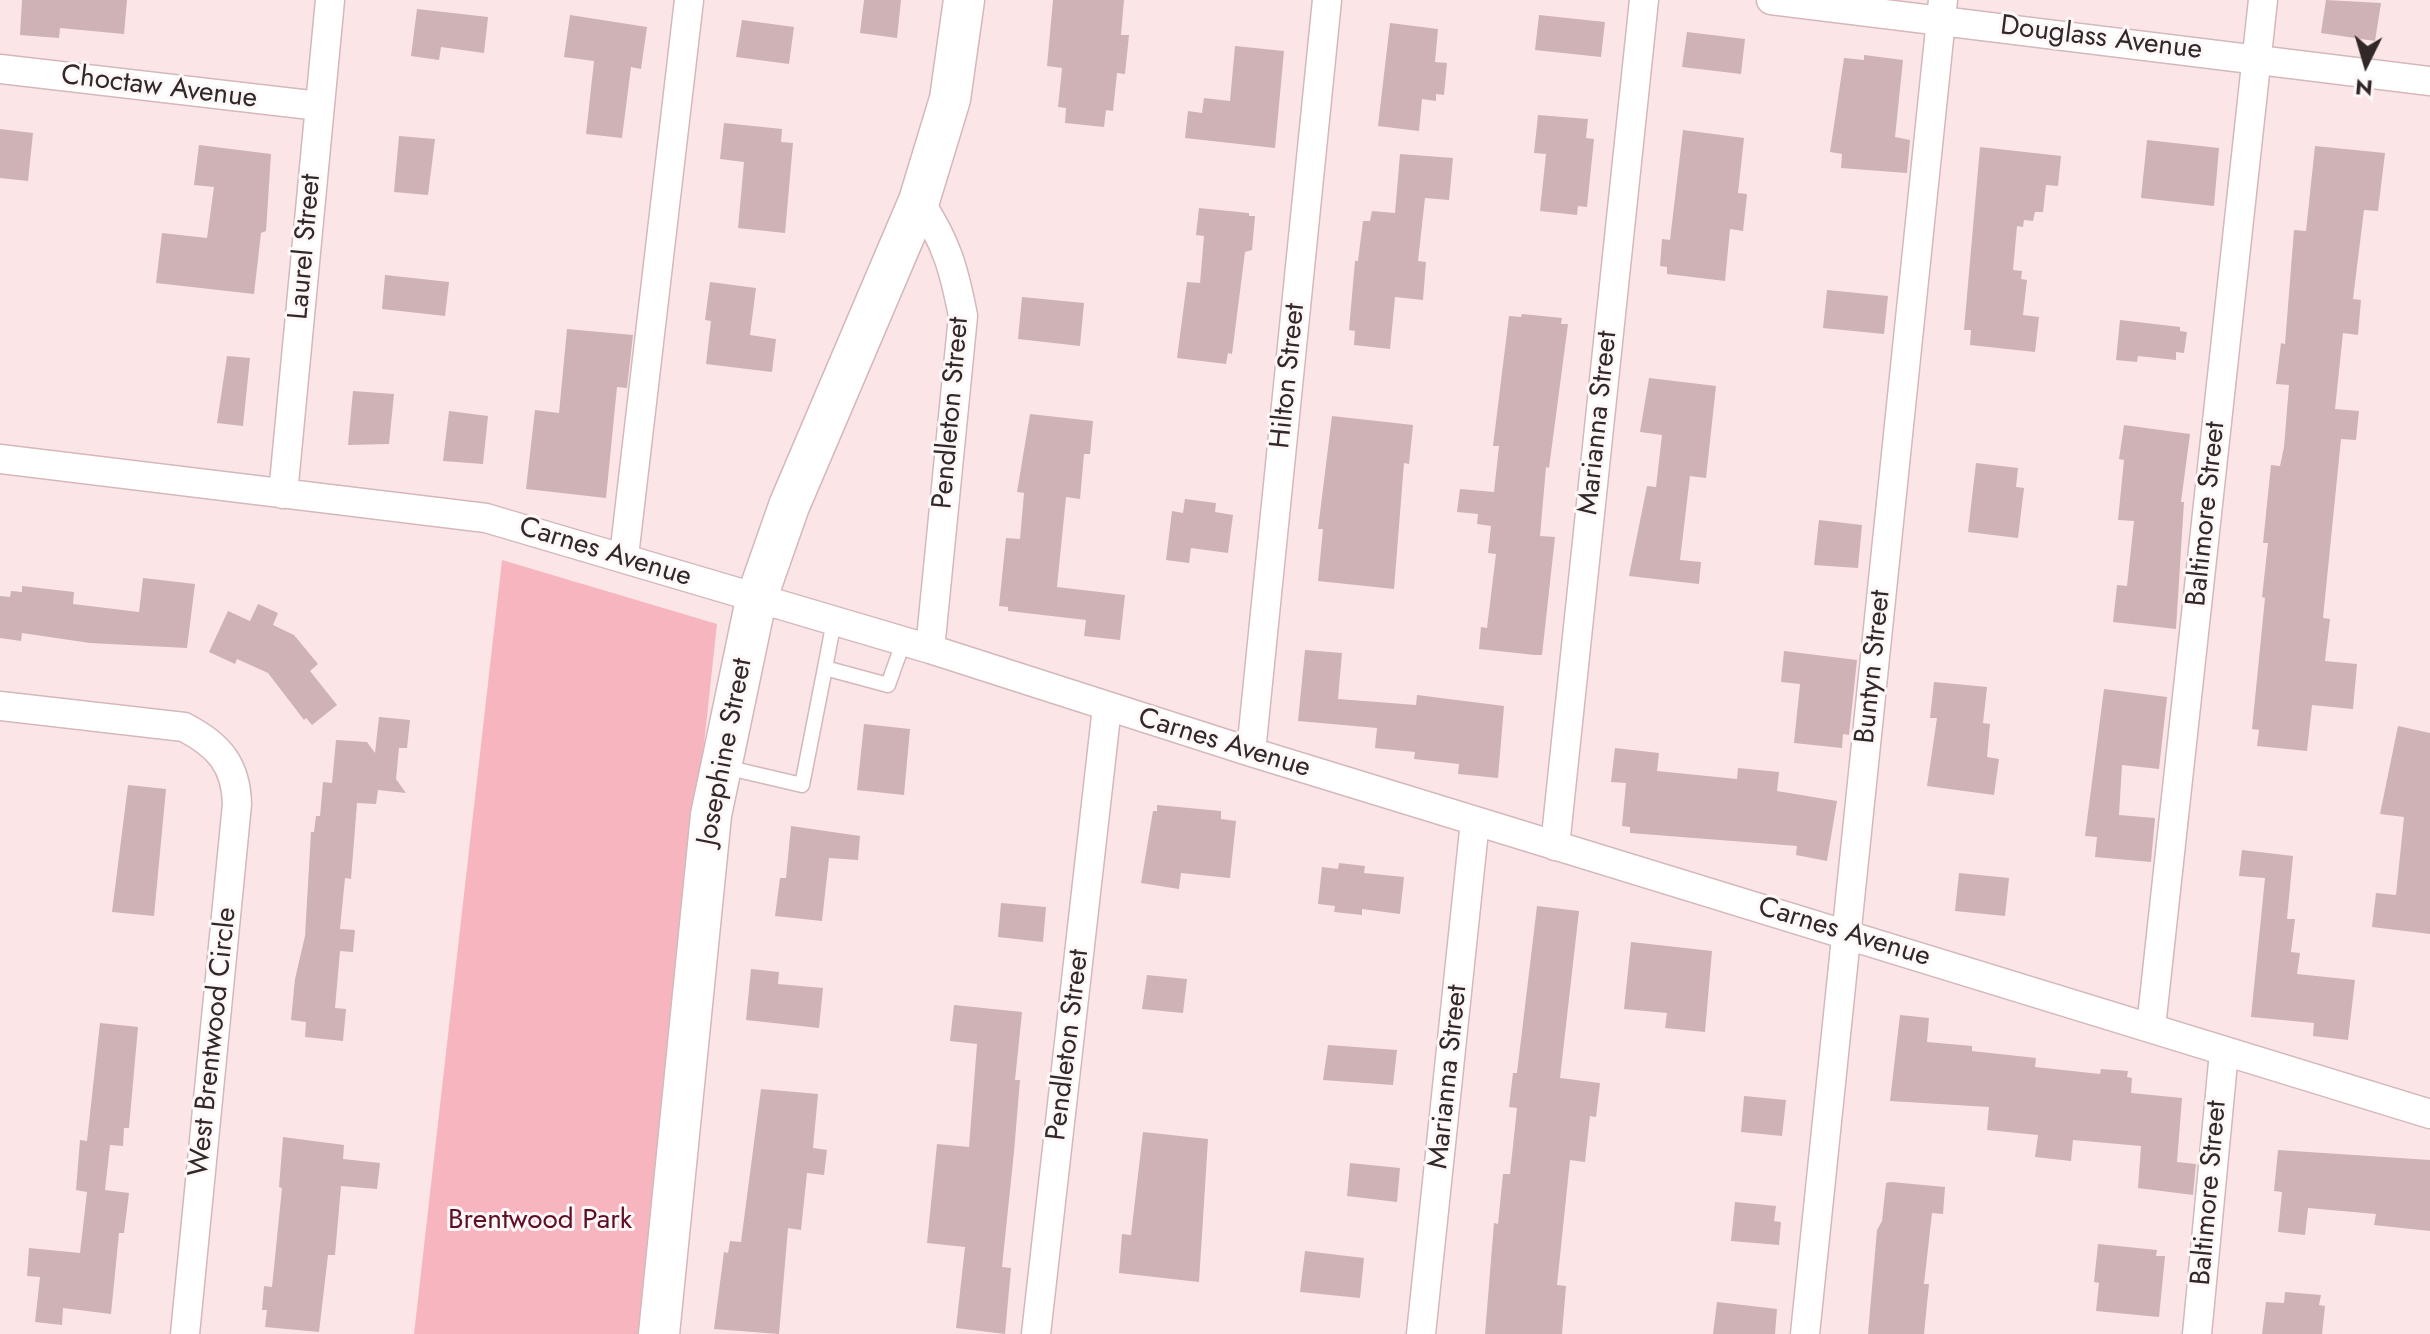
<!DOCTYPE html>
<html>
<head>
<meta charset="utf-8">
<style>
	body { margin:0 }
	#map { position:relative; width:2430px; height:1334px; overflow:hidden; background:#fce5e7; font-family:Jost,sans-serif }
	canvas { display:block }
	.north { position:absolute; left:2326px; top:24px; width:80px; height:80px; -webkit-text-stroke:6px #fdf7f7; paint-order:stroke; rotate:185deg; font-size:22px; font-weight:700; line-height:32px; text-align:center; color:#332829 }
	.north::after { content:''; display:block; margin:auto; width:28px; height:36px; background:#332829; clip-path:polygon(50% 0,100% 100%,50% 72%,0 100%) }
</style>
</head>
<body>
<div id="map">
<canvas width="2430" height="1334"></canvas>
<div class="north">N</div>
</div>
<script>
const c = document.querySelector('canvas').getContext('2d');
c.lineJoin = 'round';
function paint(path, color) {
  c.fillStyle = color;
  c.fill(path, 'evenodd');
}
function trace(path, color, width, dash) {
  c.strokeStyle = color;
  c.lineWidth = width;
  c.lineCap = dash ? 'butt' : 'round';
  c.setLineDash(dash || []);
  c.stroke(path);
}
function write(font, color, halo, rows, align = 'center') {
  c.font = font + ' Jost,sans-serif';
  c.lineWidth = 6;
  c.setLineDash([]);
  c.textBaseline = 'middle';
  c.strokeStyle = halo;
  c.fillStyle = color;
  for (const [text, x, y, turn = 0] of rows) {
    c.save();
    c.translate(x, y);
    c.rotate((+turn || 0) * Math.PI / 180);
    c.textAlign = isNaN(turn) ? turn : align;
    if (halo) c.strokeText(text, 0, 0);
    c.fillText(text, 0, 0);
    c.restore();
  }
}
const green = new Path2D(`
	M 502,560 L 717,624 L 640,1334 L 414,1334 Z`);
const building = new Path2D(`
	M 22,0 L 127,0 L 124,34 L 60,28 L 59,38 L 20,35 Z
	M 864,0 L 901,0 L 897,38 L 860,33 Z
	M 1053,0 L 1124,0 L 1121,35 L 1129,35 L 1125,74 L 1117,73 L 1113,111 L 1106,110 L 1104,127 L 1065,123 L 1066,108 L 1058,107 L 1062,68 L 1047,66 Z
	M 2326,0 L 2381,3 L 2375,41 L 2321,33 Z
	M 417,9 L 488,17 L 484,53 L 441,47 L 439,60 L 411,56 Z
	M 570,15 L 647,27 L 641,69 L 631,67 L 622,138 L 586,134 L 594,61 L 564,57 Z
	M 1539,15 L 1605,22 L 1601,57 L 1535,50 Z
	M 742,20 L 794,27 L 789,64 L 736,57 Z
	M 1390,23 L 1438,29 L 1435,62 L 1447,63 L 1444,95 L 1436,94 L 1436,101 L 1422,99 L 1419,131 L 1378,126 Z
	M 1687,32 L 1745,39 L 1741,74 L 1682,67 Z
	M 1235,46 L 1284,51 L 1275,148 L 1185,138 L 1188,111 L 1202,113 L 1204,98 L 1230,101 Z
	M 1864,55 L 1903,60 L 1895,137 L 1910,140 L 1907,173 L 1841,168 L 1842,154 L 1830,152 L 1844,58 L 1864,60 Z
	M 1538,115 L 1588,119 L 1586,138 L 1594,139 L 1587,207 L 1578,206 L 1577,215 L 1540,211 L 1546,154 L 1534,153 Z
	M 724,123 L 782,129 L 781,142 L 793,143 L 785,233 L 738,228 L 744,162 L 720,159 Z
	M 0,129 L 33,133 L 28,181 L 0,178 Z
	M 1683,130 L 1744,138 L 1738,193 L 1747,194 L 1743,231 L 1730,229 L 1725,281 L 1667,274 L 1667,267 L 1660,266 L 1662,239 L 1670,240 Z
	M 399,136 L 435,139 L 428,195 L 394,192 Z
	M 2147,140 L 2219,148 L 2214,206 L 2141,198 Z
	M 199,145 L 271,154 L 266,231 L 261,233 L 254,294 L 156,283 L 162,233 L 207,238 L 214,187 L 194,185 Z
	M 2315,146 L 2385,153 L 2378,211 L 2364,210 L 2353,299 L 2361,300 L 2358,335 L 2343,333 L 2335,409 L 2359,411 L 2356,440 L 2341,439 L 2323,618 L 2330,619 L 2325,661 L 2357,664 L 2353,709 L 2312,705 L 2307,751 L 2257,746 L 2259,730 L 2252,729 L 2265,598 L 2262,597 L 2268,543 L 2263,543 L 2271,465 L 2280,466 L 2284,447 L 2289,385 L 2276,384 L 2281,343 L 2285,344 L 2294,230 L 2306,231 Z
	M 1980,147 L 2061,156 L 2058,186 L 2046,185 L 2043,212 L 2035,212 L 2033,221 L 2024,220 L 2023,227 L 2017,226 L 2013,270 L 2022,271 L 2021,279 L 2027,280 L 2023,315 L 2039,317 L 2035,352 L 1970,345 L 1971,330 L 1964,330 Z
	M 1400,154 L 1453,158 L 1449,200 L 1425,198 L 1418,261 L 1426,262 L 1423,300 L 1395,297 L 1390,349 L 1354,345 L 1355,331 L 1349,330 L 1355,261 L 1358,261 L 1363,221 L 1370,221 L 1372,211 L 1395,213 Z
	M 1199,208 L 1249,213 L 1249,216 L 1255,216 L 1252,250 L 1245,252 L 1232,354 L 1228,353 L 1226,364 L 1177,358 L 1187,282 L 1200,283 L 1204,236 L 1196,235 Z
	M 385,275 L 449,282 L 445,316 L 382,309 Z
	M 710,282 L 756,288 L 750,335 L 776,339 L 772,372 L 706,364 L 711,321 L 705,320 Z
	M 1827,290 L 1888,296 L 1884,334 L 1823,328 Z
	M 1022,297 L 1084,303 L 1080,346 L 1018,339 Z
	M 1522,314 L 1562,318 L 1561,324 L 1568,324 L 1549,468 L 1546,467 L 1540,536 L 1555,537 L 1542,655 L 1535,655 L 1479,649 L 1481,627 L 1487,628 L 1496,554 L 1488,553 L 1491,526 L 1477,524 L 1478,514 L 1457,512 L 1460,489 L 1494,492 L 1499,446 L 1493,446 L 1509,316 L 1521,317 Z
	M 2120,320 L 2180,327 L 2180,331 L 2187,332 L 2184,353 L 2176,352 L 2176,360 L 2138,356 L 2137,362 L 2116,360 Z
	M 567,329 L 633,335 L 627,388 L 617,387 L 606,498 L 526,489 L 535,410 L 559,413 Z
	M 227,356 L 250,358 L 243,426 L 217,423 Z
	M 1649,378 L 1716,386 L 1706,478 L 1690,476 L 1680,560 L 1701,562 L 1699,584 L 1629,576 L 1647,486 L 1656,487 L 1662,435 L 1640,432 Z
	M 353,391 L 394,394 L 389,444 L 348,445 Z
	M 449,411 L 488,416 L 483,464 L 443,461 Z
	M 1030,414 L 1093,421 L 1090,454 L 1084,454 L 1080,499 L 1066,497 L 1057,587 L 1125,595 L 1120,640 L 1084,636 L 1086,620 L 1008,611 L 1008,607 L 999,606 L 1006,538 L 1020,539 L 1024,493 L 1017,492 Z
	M 1332,416 L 1413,425 L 1409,464 L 1404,463 L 1394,589 L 1318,581 L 1323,529 L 1318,529 Z
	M 2124,425 L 2190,434 L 2181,502 L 2184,502 L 2176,629 L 2113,622 L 2117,585 L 2127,586 L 2134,521 L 2118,520 L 2124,460 L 2119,459 Z
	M 1976,463 L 2018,468 L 2016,487 L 2024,488 L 2018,538 L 1968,532 Z
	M 1185,499 L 1216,503 L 1215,512 L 1233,515 L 1228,553 L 1191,548 L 1189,563 L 1166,560 L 1172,511 L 1183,513 Z
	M 1819,520 L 1862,525 L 1858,568 L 1814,565 Z
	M 143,578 L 195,584 L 187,648 L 90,643 L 22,633 L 21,641 L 0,638 L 0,596 L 10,597 L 11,591 L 22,592 L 22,586 L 74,592 L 73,604 L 139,612 Z
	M 258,604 L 278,613 L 273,625 L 294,635 L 318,664 L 310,671 L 337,705 L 312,725 L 306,718 L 304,720 L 268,673 L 237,659 L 235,664 L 209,652 L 228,611 L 250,621 Z
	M 1305,650 L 1342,653 L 1338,699 L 1416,705 L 1417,695 L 1504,706 L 1498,778 L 1458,774 L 1459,764 L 1414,759 L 1415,752 L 1375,748 L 1377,728 L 1298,721 Z
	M 1784,651 L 1857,660 L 1849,735 L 1843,734 L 1842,748 L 1794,743 L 1800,684 L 1781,682 Z
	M 1934,682 L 1987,687 L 1983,723 L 1990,724 L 1987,757 L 1999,759 L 1994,795 L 1927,786 L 1937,718 L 1930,718 Z
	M 2104,689 L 2167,697 L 2159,769 L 2122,765 L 2119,815 L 2155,818 L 2151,862 L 2095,857 L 2097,837 L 2085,836 Z
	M 379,717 L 410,720 L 407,748 L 399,748 L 396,779 L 406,793 L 378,790 L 376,804 L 357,803 L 351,879 L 345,878 L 340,929 L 355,930 L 353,952 L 340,951 L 335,1008 L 346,1009 L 343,1041 L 305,1037 L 306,1022 L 291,1020 L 295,979 L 305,936 L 311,832 L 314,832 L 316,816 L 320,816 L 323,782 L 332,783 L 336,740 L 367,742 L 375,753 Z
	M 864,724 L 910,729 L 904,795 L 857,790 Z
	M 2398,726 L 2430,733 L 2430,934 L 2372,927 L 2376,893 L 2396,895 L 2404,817 L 2380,814 Z
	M 1615,748 L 1659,753 L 1657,771 L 1737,779 L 1738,768 L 1779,772 L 1777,791 L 1837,801 L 1827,861 L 1796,855 L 1797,846 L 1630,833 L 1630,827 L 1622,826 L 1626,783 L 1611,782 Z
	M 128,785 L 166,789 L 154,916 L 112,912 Z
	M 1157,805 L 1221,811 L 1221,819 L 1236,821 L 1230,878 L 1181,873 L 1179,889 L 1141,883 L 1153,811 L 1157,811 Z
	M 791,826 L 860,836 L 858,860 L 829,858 L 822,921 L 775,916 L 780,878 L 786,878 Z
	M 2242,850 L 2293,856 L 2287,919 L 2295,919 L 2291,952 L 2300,953 L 2297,974 L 2355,980 L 2348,1040 L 2313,1036 L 2314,1023 L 2251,1017 L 2265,878 L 2239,876 Z
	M 1339,863 L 1365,866 L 1364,873 L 1404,877 L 1400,914 L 1362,909 L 1362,915 L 1334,912 L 1335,906 L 1318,904 L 1322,867 L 1338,869 Z
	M 1959,873 L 2009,878 L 2005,916 L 1955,911 Z
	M 1001,903 L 1046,907 L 1043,942 L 998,937 Z
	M 1537,906 L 1579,911 L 1560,1078 L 1600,1083 L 1596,1117 L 1590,1116 L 1585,1162 L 1570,1160 L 1557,1285 L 1566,1286 L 1562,1334 L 1485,1334 L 1494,1223 L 1498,1224 L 1503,1174 L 1510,1174 L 1517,1108 L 1509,1107 L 1513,1073 L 1517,1073 Z
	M 1631,942 L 1712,951 L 1705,1032 L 1665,1028 L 1667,1013 L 1624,1009 Z
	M 751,969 L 779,972 L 778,984 L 823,988 L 819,1028 L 746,1020 Z
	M 1147,975 L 1187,979 L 1183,1013 L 1142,1009 Z
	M 954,1005 L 1022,1012 L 1015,1080 L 1020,1080 L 1014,1152 L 1002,1267 L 1011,1268 L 1005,1334 L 956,1328 L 965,1247 L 927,1243 L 937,1144 L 969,1147 L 977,1044 L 950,1041 Z
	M 1900,1015 L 1929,1018 L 1927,1042 L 1972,1046 L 1972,1051 L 2036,1058 L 2035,1067 L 2100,1074 L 2101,1069 L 2128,1071 L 2127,1077 L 2132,1078 L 2131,1093 L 2182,1098 L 2177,1162 L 2196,1164 L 2193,1195 L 2138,1188 L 2141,1146 L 2073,1140 L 2071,1161 L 2035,1157 L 2038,1135 L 1987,1130 L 1989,1107 L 1890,1101 Z
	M 100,1023 L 138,1027 L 129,1128 L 124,1128 L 123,1146 L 110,1145 L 105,1190 L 129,1193 L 124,1233 L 119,1233 L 111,1314 L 63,1308 L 62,1325 L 35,1322 L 40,1277 L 27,1276 L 29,1248 L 80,1253 L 87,1192 L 76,1190 L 80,1140 L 87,1141 Z
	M 1328,1045 L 1397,1050 L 1393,1085 L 1323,1080 Z
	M 761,1089 L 818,1094 L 813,1148 L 827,1150 L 824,1175 L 807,1173 L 801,1230 L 788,1228 L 779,1334 L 714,1329 L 724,1252 L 728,1253 L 730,1241 L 741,1242 Z
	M 1744,1096 L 1786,1100 L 1782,1136 L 1741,1132 Z
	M 1143,1132 L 1208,1139 L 1199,1282 L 1119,1273 L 1122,1234 L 1131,1235 Z
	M 283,1137 L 344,1145 L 343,1159 L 380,1163 L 377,1189 L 341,1186 L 335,1255 L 328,1255 L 319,1332 L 265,1327 L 267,1310 L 262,1310 L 264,1286 L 272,1287 L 282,1188 L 279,1187 Z
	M 2278,1150 L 2430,1160 L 2430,1231 L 2374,1225 L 2376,1214 L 2308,1208 L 2305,1235 L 2278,1232 L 2282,1192 L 2274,1191 Z
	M 1350,1163 L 1400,1168 L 1397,1202 L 1347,1196 Z
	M 1891,1182 L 1945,1187 L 1943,1214 L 1932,1213 L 1924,1284 L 1929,1284 L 1924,1334 L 1868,1334 L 1877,1230 L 1882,1221 L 1886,1183 Z
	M 1735,1202 L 1776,1206 L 1774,1221 L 1781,1222 L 1779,1245 L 1731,1241 Z
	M 2098,1244 L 2157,1250 L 2156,1256 L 2165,1256 L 2159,1317 L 2096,1311 L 2099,1283 L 2094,1282 Z
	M 1305,1251 L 1364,1258 L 1360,1298 L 1300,1292 Z
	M 2285,1292 L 2321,1295 L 2319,1305 L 2325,1306 L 2322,1334 L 2262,1334 L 2266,1302 L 2284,1303 Z
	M 1717,1302 L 1777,1309 L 1775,1334 L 1713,1334 Z`);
const lane = new Path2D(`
	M 834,621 L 825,668 L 888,685 L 903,643
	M 725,767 L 802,785 L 825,668`);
const street = new Path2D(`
	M 1771,0 L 2430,81
	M 0,69 L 319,106
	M 919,201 C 946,241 954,269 963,316 L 930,649
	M 0,459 L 486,518 L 930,649 L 1251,752 L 2430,1114
	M 283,494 L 330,0
	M 624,556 L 689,0
	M 0,706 L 184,727 C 219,745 236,765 237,804 L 185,1334
	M 1251,752 L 1327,0
	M 1555,846 L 1644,0
	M 2151,1027 L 2263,0
	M 1036,1334 L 1107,707
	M 1421,1334 L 1475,821
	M 1805,1334 L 1943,0
	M 2197,1334 L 2224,1052`);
const secondary = new Path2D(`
	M 659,1334 L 711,815 L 756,600 L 789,506 L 919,201 L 950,99 L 964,0`);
const streetNames = [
	["Douglass Avenue",2101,39,7],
	["Choctaw Avenue",159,88,7],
	["Laurel Street",306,247,-85],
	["Hilton Street",1289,376,-84],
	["Pendleton Street",952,413,-85],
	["Marianna Street",1599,423,-84],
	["Baltimore Street",2207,514,-84],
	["Carnes Avenue",605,553,17],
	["Buntyn Street",1874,667,-84],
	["Carnes Avenue",1224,744,17],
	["Josephine Street",726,752,-79],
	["Carnes Avenue",1844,933,17],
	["West Brentwood Circle",214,1042,-84],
	["Pendleton Street",1069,1045,-83],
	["Marianna Street",1449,1077,-84],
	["Baltimore Street",2210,1193,-85]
];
const parkNames = [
	["Brentwood Park",540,1221]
];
paint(green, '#f7b6bf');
paint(building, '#cfb2b5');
trace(lane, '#d4b8bb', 17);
trace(street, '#d4b8bb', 31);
trace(secondary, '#d4b8bb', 43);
trace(lane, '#fff', 14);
trace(street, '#fff', 28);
trace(secondary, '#fff', 40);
write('28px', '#332829', '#fdf7f7', streetNames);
write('28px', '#5e0e25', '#fdf7f7', parkNames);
</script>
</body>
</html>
